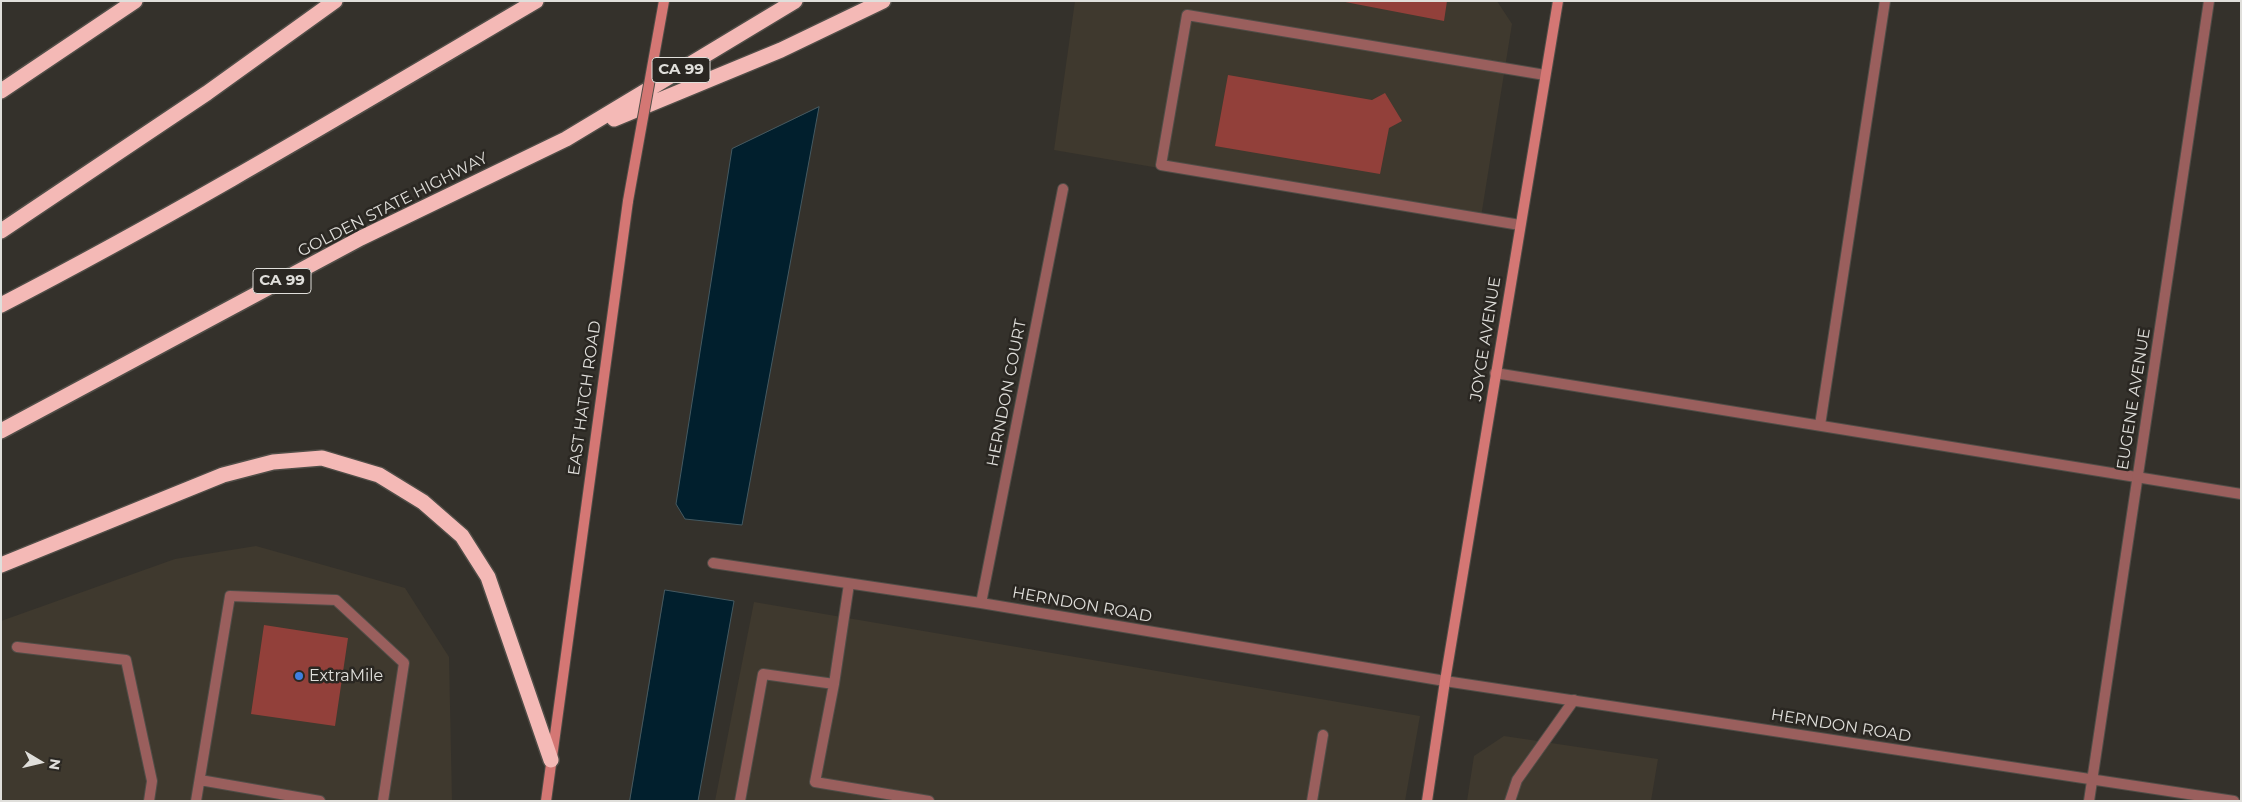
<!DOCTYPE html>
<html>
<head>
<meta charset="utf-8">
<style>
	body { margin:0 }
	#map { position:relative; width:2242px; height:802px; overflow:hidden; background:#34312b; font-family:Montserrat,sans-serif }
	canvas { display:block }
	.frame { position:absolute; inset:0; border:2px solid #e0dfdb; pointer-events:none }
	.north { position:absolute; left:15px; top:737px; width:50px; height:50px; -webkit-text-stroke:4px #2a2722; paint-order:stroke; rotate:99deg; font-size:14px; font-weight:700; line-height:20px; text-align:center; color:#e0dfdb }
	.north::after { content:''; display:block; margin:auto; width:18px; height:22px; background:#e0dfdb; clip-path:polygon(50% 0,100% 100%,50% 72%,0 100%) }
</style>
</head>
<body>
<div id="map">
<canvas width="2242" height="802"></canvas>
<div class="frame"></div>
<div class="north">N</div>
</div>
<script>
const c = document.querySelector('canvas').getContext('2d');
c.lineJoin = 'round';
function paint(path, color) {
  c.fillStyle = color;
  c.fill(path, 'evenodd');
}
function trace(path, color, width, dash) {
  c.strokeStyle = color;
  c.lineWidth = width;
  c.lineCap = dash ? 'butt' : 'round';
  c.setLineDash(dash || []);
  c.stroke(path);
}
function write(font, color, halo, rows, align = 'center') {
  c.font = font + ' Montserrat,sans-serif';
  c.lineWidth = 5;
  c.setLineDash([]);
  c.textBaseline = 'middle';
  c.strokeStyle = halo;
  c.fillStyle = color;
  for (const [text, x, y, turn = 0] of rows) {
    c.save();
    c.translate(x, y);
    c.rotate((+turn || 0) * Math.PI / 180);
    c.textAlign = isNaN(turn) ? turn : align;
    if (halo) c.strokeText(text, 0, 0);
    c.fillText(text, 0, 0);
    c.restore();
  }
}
const built = new Path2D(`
	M 1075,1 L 1497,1 L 1512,24 L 1480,223 L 1054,150 Z
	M 256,546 L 405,588 L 449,657 L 452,801 L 1,801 L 1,621 L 175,559 Z
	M 754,602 L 1420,716 L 1405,801 L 715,801 Z
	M 1504,736 L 1658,759 L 1651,801 L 1467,801 L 1474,756 Z`);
const water = new Path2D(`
	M 819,107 L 742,525 L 685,519 L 676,504 L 732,149 Z
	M 665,590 L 734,601 L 698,801 L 630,801 Z`);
const building = new Path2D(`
	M 1340,1 L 1447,1 L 1444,21 Z
	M 1228,75 L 1372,100 L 1385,93 L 1402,121 L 1389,128 L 1380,174 L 1215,146 Z
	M 264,625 L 348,638 L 335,726 L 251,714 Z`);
const service = new Path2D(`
	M 1520,225 L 1161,165 L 1187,15 L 1545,75
	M 1495,373 L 2241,494
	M 1820,425 L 1885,1
	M 17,647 L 126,660 L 152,781 L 149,801
	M 834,684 L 849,584
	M 200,780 L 320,801
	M 196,801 L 230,596 L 336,600 L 404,663 L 383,801
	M 740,801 L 763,674 L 834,684 L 815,782 L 929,801
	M 1312,801 L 1323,735
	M 1510,801 L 1517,780 L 1574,700`);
const minor = new Path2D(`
	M 713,563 L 981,603 L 1445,681 L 2234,801
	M 981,603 L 1063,189
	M 2089,801 L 2209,1`);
const secondary = new Path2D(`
	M 546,801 L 628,201
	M 1427,801 L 1445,681 L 1558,1`);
const motorway = new Path2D(`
	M 1,91 L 135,1
	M 614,119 L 781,50 L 883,1
	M 1,231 L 207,93 L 335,1
	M 1,305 C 183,211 359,105 536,1
	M 1,431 L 361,238 L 566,139 L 795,1
	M 1,565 L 223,475 L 273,462 L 322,458 L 379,475 L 423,502 L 462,536 L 488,577 L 551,760`);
const secondaryBridge = new Path2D(`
	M 628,201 L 664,1`);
const markers = [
	[299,676,5,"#3f7fe0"]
];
const shields = [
	[681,70,58],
	[282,281,58]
];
const shieldNames = [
	["CA 99",681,70],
	["CA 99",282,281]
];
const streetNames = [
	["GOLDEN STATE HIGHWAY",393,205,-27],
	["JOYCE AVENUE",1486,339,-81],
	["HERNDON COURT",1007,393,-79],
	["EAST HATCH ROAD",585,398,-82],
	["EUGENE AVENUE",2134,399,-81],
	["HERNDON ROAD",1082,605,10],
	["HERNDON ROAD",1841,726,9]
];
const poiNames = [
	["ExtraMile",309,676]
];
paint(built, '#3f392e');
paint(water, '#011f2d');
trace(water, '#445961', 1);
paint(building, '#92403a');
trace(service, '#504d47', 12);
trace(minor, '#504d47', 12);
trace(secondary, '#504d47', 12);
trace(motorway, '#504d47', 18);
trace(service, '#9a5f5d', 10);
trace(minor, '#9a5f5d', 10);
trace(secondary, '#d47774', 10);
trace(motorway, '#f4b9b6', 15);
trace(secondaryBridge, '#504d47', 12, []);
trace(secondaryBridge, '#d47774', 10);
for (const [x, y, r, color] of markers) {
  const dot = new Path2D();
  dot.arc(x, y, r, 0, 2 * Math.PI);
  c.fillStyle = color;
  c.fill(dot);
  trace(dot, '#2a2722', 2);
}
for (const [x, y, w] of shields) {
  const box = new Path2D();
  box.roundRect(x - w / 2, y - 12.5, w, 25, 4);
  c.fillStyle = '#2a2722';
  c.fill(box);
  trace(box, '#e0dfdb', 1);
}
write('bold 15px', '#e0dfdb', null, shieldNames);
write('16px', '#e0dfdb', '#2a2722', streetNames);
write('16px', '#e0dfdb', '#2a2722', poiNames, 'left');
</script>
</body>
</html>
